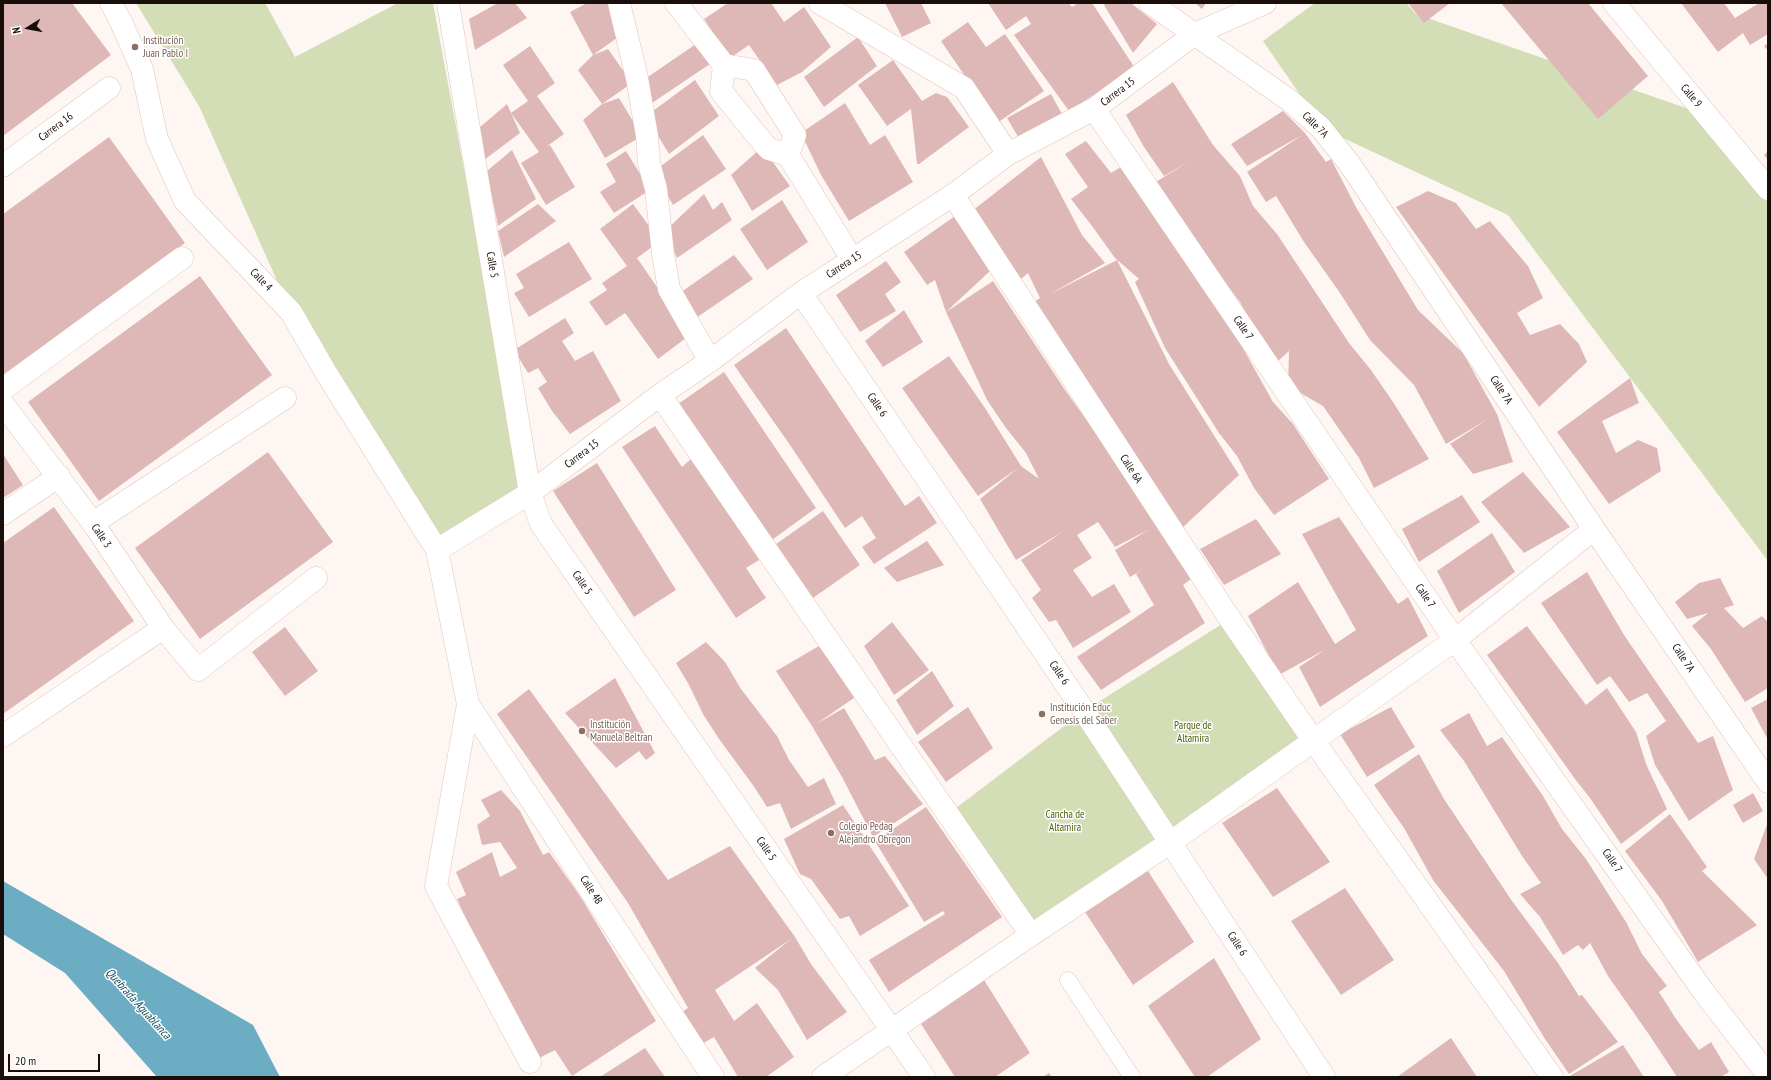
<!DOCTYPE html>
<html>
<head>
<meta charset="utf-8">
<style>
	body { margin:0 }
	#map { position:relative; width:1771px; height:1080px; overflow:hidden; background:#fdf6f3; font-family:"PT Sans Narrow",sans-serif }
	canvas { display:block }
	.frame { position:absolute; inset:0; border:4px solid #190e09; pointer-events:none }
	.north { position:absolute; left:8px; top:8px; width:40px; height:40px; -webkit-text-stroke:3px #fff; paint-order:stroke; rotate:259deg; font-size:11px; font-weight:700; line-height:16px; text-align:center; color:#190e09 }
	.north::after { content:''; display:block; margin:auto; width:14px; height:18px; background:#190e09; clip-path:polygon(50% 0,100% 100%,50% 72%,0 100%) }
	.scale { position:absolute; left:8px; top:1054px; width:92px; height:18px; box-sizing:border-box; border:2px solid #190e09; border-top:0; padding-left:5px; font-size:12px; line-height:14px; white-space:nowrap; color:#190e09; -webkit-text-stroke:3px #fff; paint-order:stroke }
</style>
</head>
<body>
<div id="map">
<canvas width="1771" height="1080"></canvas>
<div class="frame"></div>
<div class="north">N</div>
<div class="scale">20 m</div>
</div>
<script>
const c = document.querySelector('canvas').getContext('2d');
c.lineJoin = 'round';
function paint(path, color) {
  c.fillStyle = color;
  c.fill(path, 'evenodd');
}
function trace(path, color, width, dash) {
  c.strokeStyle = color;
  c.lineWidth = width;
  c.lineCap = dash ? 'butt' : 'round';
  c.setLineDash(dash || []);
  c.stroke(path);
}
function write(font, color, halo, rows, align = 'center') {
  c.font = font + ' "PT Sans Narrow",sans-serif';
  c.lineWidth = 3;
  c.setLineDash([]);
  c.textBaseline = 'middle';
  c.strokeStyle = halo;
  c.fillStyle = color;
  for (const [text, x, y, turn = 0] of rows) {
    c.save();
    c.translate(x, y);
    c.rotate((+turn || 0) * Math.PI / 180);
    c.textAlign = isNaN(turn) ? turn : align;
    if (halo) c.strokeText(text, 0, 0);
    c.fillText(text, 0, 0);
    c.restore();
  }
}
const green = new Path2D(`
	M 136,3 L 265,3 L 295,57 L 398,3 L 433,3 L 523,486 L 438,547 L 291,312 L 199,106 Z
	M 1315,3 L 1406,3 L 1416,14 L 1703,114 L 1768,195 L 1768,561 L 1508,215 L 1341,137 L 1305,102 L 1263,41 Z
	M 1230,619 L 1313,740 L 1031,935 L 948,814 L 1084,711 Z`);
const water = new Path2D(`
	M 3,881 L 253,1025 L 280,1077 L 157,1077 L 65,973 L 3,934 Z`);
const building = new Path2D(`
	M 3,3 L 72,3 L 111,55 L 3,136 Z
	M 498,3 L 515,3 L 527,18 L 475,50 L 469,19 Z
	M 587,3 L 615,3 L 624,33 L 593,55 L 570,12 Z
	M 728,3 L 771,3 L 784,22 L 804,7 L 831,47 L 802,72 L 777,85 L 749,45 L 730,58 L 704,19 Z
	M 885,3 L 921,3 L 931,23 L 902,37 Z
	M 988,3 L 1069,3 L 1072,7 L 1078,3 L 1092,3 L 1135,68 L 1069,111 L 1014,35 L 1031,24 L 1026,16 L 1006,30 Z
	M 1106,3 L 1131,3 L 1157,24 L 1133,53 L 1104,5 Z
	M 1195,3 L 1206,3 L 1202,9 Z
	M 1408,3 L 1450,3 L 1424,23 Z
	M 1501,3 L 1588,3 L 1648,76 L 1598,119 Z
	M 1681,3 L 1724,3 L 1735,18 L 1759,3 L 1768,3 L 1768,34 L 1750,45 L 1743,33 L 1718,52 Z
	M 968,22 L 986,47 L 1005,34 L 1044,91 L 997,123 L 941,41 Z
	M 858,37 L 877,66 L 824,107 L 804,77 Z
	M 1768,43 L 1768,51 L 1764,46 Z
	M 696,44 L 710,64 L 652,103 L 639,83 Z
	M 530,46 L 555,83 L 537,96 L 564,134 L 546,147 L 550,145 L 575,187 L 546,205 L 521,163 L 539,152 L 511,113 L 528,101 L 503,65 Z
	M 608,49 L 632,83 L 602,104 L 578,70 L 593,55 Z
	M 893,60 L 922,101 L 936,93 L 947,97 L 969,127 L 919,164 L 917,164 L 911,109 L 887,126 L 858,85 Z
	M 695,80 L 719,116 L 669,154 L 646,116 Z
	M 1173,82 L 1213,145 L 1240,176 L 1253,206 L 1277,234 L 1349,343 L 1371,370 L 1393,402 L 1429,459 L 1374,488 L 1359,458 L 1323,406 L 1288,386 L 1289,351 L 1277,362 L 1256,332 L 1240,302 L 1151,185 L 1191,160 L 1164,176 L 1144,147 L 1126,115 Z
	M 1051,94 L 1063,116 L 1020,140 L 1007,118 Z
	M 619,98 L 642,136 L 605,158 L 583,120 L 602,104 Z
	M 845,103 L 870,145 L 885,135 L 913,182 L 849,221 L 821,175 L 801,133 Z
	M 507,104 L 520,133 L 484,160 L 479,128 Z
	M 1283,111 L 1305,133 L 1326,162 L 1331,159 L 1357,209 L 1418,310 L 1463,353 L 1497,414 L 1513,462 L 1473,474 L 1450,444 L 1488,419 L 1446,444 L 1414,385 L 1370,340 L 1340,293 L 1304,242 L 1276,196 L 1266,202 L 1247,172 L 1302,135 L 1247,166 L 1231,144 Z
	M 703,135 L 726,169 L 673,205 L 654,171 Z
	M 109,137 L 185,243 L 3,375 L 3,214 Z
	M 1086,141 L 1111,173 L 1099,180 L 1121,167 L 1240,343 L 1273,402 L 1293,424 L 1329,479 L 1274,515 L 1254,488 L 1237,456 L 1219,433 L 1165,348 L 1135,282 L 1139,279 L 1115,258 L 1092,226 L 1071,199 L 1088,187 L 1065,154 Z
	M 762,147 L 790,186 L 752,211 L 731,175 Z
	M 512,150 L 536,199 L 498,226 L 487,171 Z
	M 626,151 L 650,190 L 614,213 L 600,192 L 616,182 L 606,164 Z
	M 1768,151 L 1768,160 L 1764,155 Z
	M 1041,157 L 1082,235 L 1105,263 L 1050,294 L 1117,260 L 1169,364 L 1239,475 L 1182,528 L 1033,303 L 1040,298 L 1028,273 L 1014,285 L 972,211 Z
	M 1428,191 L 1456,203 L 1476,229 L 1490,221 L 1528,266 L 1543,298 L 1517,313 L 1530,335 L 1560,324 L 1579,344 L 1587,362 L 1539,407 L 1396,207 Z
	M 704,194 L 713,210 L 722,202 L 732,220 L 677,258 L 665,231 Z
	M 782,200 L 808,242 L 767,270 L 740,229 Z
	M 538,204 L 556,221 L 504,257 L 498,231 Z
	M 633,204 L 660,241 L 637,258 L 690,335 L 658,359 L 625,313 L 606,326 L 589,302 L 607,290 L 602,283 L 627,266 L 600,229 Z
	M 955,216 L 990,271 L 946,312 L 935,280 L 927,285 L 904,252 Z
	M 569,242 L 592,279 L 529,317 L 514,293 L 524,288 L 516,274 Z
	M 734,255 L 753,279 L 696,318 L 677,295 Z
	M 886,261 L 901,282 L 885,294 L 896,311 L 860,332 L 836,295 Z
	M 200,276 L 272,375 L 99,501 L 28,402 Z
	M 993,281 L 1065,390 L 1103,443 L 1191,579 L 1183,585 L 1205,623 L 1101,690 L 1077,657 L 1154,605 L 1136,574 L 1142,570 L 1130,577 L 1115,550 L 1150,529 L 1115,547 L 1098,522 L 1077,535 L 1092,558 L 1073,570 L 1092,597 L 1114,584 L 1131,612 L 1073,648 L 1056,620 L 1049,622 L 1032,598 L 1041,590 L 1021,560 L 1064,531 L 1016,560 L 980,499 L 1018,468 L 978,496 L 902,388 L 949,356 L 985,408 L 1021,466 L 1039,479 L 1026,453 L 1006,428 L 987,400 L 946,312 Z
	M 904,310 L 923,342 L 883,367 L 865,341 Z
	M 565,318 L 574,333 L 562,341 L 575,361 L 593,351 L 621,401 L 570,434 L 552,411 L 538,388 L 547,382 L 538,368 L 528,373 L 514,350 Z
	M 786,328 L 905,506 L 919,496 L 937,523 L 874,564 L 862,547 L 876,538 L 862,516 L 845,528 L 790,445 L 734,365 Z
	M 724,372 L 816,508 L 769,542 L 678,404 Z
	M 1630,378 L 1639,403 L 1602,421 L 1616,453 L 1638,440 L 1657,448 L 1661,471 L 1609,504 L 1557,432 Z
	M 655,426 L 682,467 L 692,458 L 759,560 L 746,568 L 766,598 L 736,618 L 622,447 Z
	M 268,452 L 333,542 L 200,639 L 135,548 Z
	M 3,454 L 23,485 L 3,498 Z
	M 597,463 L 676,590 L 634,617 L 553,491 Z
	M 1523,472 L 1570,527 L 1524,553 L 1481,502 Z
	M 1462,495 L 1480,522 L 1419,562 L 1402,529 Z
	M 54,507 L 134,621 L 3,714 L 3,543 Z
	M 823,511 L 860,565 L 813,598 L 776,544 Z
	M 1339,517 L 1398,604 L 1408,597 L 1428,636 L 1320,707 L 1299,667 L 1326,649 L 1279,675 L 1248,616 L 1298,582 L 1335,644 L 1356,630 L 1302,534 Z
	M 1256,519 L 1281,554 L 1224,585 L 1200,549 Z
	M 1492,533 L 1515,572 L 1459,613 L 1437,571 Z
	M 927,541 L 944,565 L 897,582 L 884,568 Z
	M 1587,572 L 1624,635 L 1698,743 L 1713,736 L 1733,790 L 1689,821 L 1655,765 L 1646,736 L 1666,721 L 1647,693 L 1629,702 L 1610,676 L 1597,685 L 1541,603 Z
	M 1720,578 L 1734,605 L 1724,608 L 1743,628 L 1762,616 L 1768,622 L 1768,688 L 1745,702 L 1711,649 L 1692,626 L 1708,613 L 1687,619 L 1675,602 L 1699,583 Z
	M 892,622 L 929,670 L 894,695 L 864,646 Z
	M 1527,626 L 1586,705 L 1607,688 L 1636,732 L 1646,764 L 1667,809 L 1621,844 L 1590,798 L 1575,779 L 1487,655 Z
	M 285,627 L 318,671 L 285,696 L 252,652 Z
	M 706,642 L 725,662 L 741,689 L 777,736 L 789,760 L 808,787 L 824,778 L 836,804 L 791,829 L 780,803 L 767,807 L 755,788 L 719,739 L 703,714 L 689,685 L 676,663 Z
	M 819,646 L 838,668 L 854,698 L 816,724 L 844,708 L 875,760 L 885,756 L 923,804 L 873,837 L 842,777 L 812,726 L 776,671 Z
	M 932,671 L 954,706 L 917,735 L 896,700 Z
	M 615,678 L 655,753 L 646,760 L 639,751 L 616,768 L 565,713 Z
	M 529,689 L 668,880 L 730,846 L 795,937 L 811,964 L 847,1012 L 807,1040 L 778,990 L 755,968 L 791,939 L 715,990 L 734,1021 L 757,1003 L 794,1057 L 766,1077 L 738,1077 L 714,1037 L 700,1045 L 679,1014 L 688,1008 L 628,903 L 497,714 Z
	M 1768,699 L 1768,740 L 1751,708 Z
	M 968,707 L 993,748 L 946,782 L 918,742 Z
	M 1391,707 L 1415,747 L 1367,777 L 1340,734 Z
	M 1469,713 L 1487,746 L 1502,737 L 1543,796 L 1562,829 L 1586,859 L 1626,922 L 1642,954 L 1667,986 L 1659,992 L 1676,1019 L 1699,1050 L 1711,1042 L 1729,1072 L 1721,1077 L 1677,1077 L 1650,1036 L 1608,976 L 1590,943 L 1583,950 L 1578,945 L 1563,955 L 1540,917 L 1520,894 L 1541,883 L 1522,856 L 1464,761 L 1440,730 Z
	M 1419,754 L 1444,799 L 1512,901 L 1558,963 L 1579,996 L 1582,995 L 1618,1042 L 1569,1074 L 1545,1039 L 1504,971 L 1433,880 L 1404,828 L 1374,785 Z
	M 1277,788 L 1330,862 L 1273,897 L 1222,823 Z
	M 501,790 L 520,811 L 543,855 L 549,852 L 580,896 L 656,1021 L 572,1076 L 555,1050 L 537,1059 L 479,947 L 457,899 L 466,895 L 456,872 L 492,852 L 500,877 L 517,868 L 500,842 L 482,845 L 477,825 L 490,816 L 481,800 Z
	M 1753,793 L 1763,811 L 1743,823 L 1733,805 Z
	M 843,805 L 909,906 L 860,936 L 849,916 L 840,919 L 811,879 L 800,874 L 784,839 Z
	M 926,807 L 1002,917 L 889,992 L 869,960 L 945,914 L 943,911 L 924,922 L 875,841 Z
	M 1670,814 L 1707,867 L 1702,871 L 1757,925 L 1698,962 L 1662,901 L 1625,851 Z
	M 1768,822 L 1768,879 L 1754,859 Z
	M 1146,868 L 1194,942 L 1133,985 L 1085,912 Z
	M 1345,888 L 1394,960 L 1341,995 L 1291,921 Z
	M 1214,958 L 1261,1039 L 1207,1077 L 1195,1077 L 1148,1006 Z
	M 984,980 L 1030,1053 L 995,1077 L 955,1077 L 921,1024 Z
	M 1451,1038 L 1477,1077 L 1397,1077 Z
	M 1623,1045 L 1644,1077 L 1568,1077 Z
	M 645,1048 L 665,1077 L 600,1077 Z
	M 1049,1073 L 1052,1077 L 1043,1077 Z`);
const lane = new Path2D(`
	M 1068,980 L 1132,1077`);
const street = new Path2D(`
	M 111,3 L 121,22 L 142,69 L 157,139 L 185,201 L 291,312 L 325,371 L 437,550 L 468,704 L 436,886 L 530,1062
	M 448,3 L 530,493 L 541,524 L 924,1077
	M 619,3 L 637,78 L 647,136 L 649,163 L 656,189 L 663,254 L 669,289 L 710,361
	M 676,3 L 724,65 L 721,91 L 764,144 L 769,149 L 788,155 L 852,259
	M 820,3 L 964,88 L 1008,154
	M 1150,3 L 1289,100 L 1321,128 L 1349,163 L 1594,529 L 1768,782
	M 1614,3 L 1768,189
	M 724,65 L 754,70 L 795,135 L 788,155
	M 1094,109 L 1455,640 L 1703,991 L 1768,1075
	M 3,166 L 109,88
	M 953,195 L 1230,619 L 1313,740 L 1552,1077
	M 801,293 L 1084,711 L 1324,1077
	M 3,389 L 182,258
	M 660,395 L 1031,935
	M 3,404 L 93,523 L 163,628 L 198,670 L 316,578
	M 3,514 L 59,476
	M 93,523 L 285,398
	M 437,550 L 530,493 L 660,395 L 710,361 L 801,293 L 953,195 L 1008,154 L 1094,109 L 1195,34 L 1265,3
	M 468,704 L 713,1077
	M 3,736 L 163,628
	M 823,1077 L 1031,935 L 1171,842 L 1455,640 L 1594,529`);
const markers = [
	[135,47,4,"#8d6e63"],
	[1042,714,4,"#8d6e63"],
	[582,731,4,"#8d6e63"],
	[831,833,4,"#8d6e63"]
];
const educationNames = [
	["Institución",143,41],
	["Juan Pablo I",143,54],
	["Institución Educ",1050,708],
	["Genesis del Saber",1050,721],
	["Institución",590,725],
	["Manuela Beltran",590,738],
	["Colegio Pedag",839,827],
	["Alejandro Obregon",839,840]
];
const streetNames = [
	["Carrera 15",1118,92,-37],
	["Calle 9",1691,96,50],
	["Calle 7A",1315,125,45],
	["Carrera 16",56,127,-37],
	["Calle 5",492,265,80],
	["Carrera 15",844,265,-33],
	["Calle 4",261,280,46],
	["Calle 7",1243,328,56],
	["Calle 7A",1501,390,56],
	["Calle 6",877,405,56],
	["Carrera 15",582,454,-37],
	["Calle 6A",1131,469,57],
	["Calle 3",101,536,56],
	["Calle 5",582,583,55],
	["Calle 7",1425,596,56],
	["Calle 7A",1683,658,56],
	["Calle 6",1059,673,56],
	["Calle 5",766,849,55],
	["Calle 7",1612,861,55],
	["Calle 4B",591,890,57],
	["Calle 6",1237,944,57]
];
const parkNames = [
	["Parque de",1193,726],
	["Altamira",1193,739],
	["Cancha de",1065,815],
	["Altamira",1065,828]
];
const waterNames = [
	["Quebrada Aguablanca",138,1004,48]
];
paint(green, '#d3deb6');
paint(water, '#6cadc4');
paint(building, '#deb8b7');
trace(lane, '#e5c4b5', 17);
trace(street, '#e5c4b5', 23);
trace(lane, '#fff', 16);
trace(street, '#fff', 22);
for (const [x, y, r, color] of markers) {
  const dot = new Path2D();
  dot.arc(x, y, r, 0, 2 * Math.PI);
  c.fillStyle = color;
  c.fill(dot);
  trace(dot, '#fff', 1.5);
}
write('11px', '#785e54', '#fff', educationNames, 'left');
write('11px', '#190e09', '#fff', streetNames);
write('11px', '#4e5d07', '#fff', parkNames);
write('italic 12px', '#124a5a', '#fff', waterNames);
</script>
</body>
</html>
